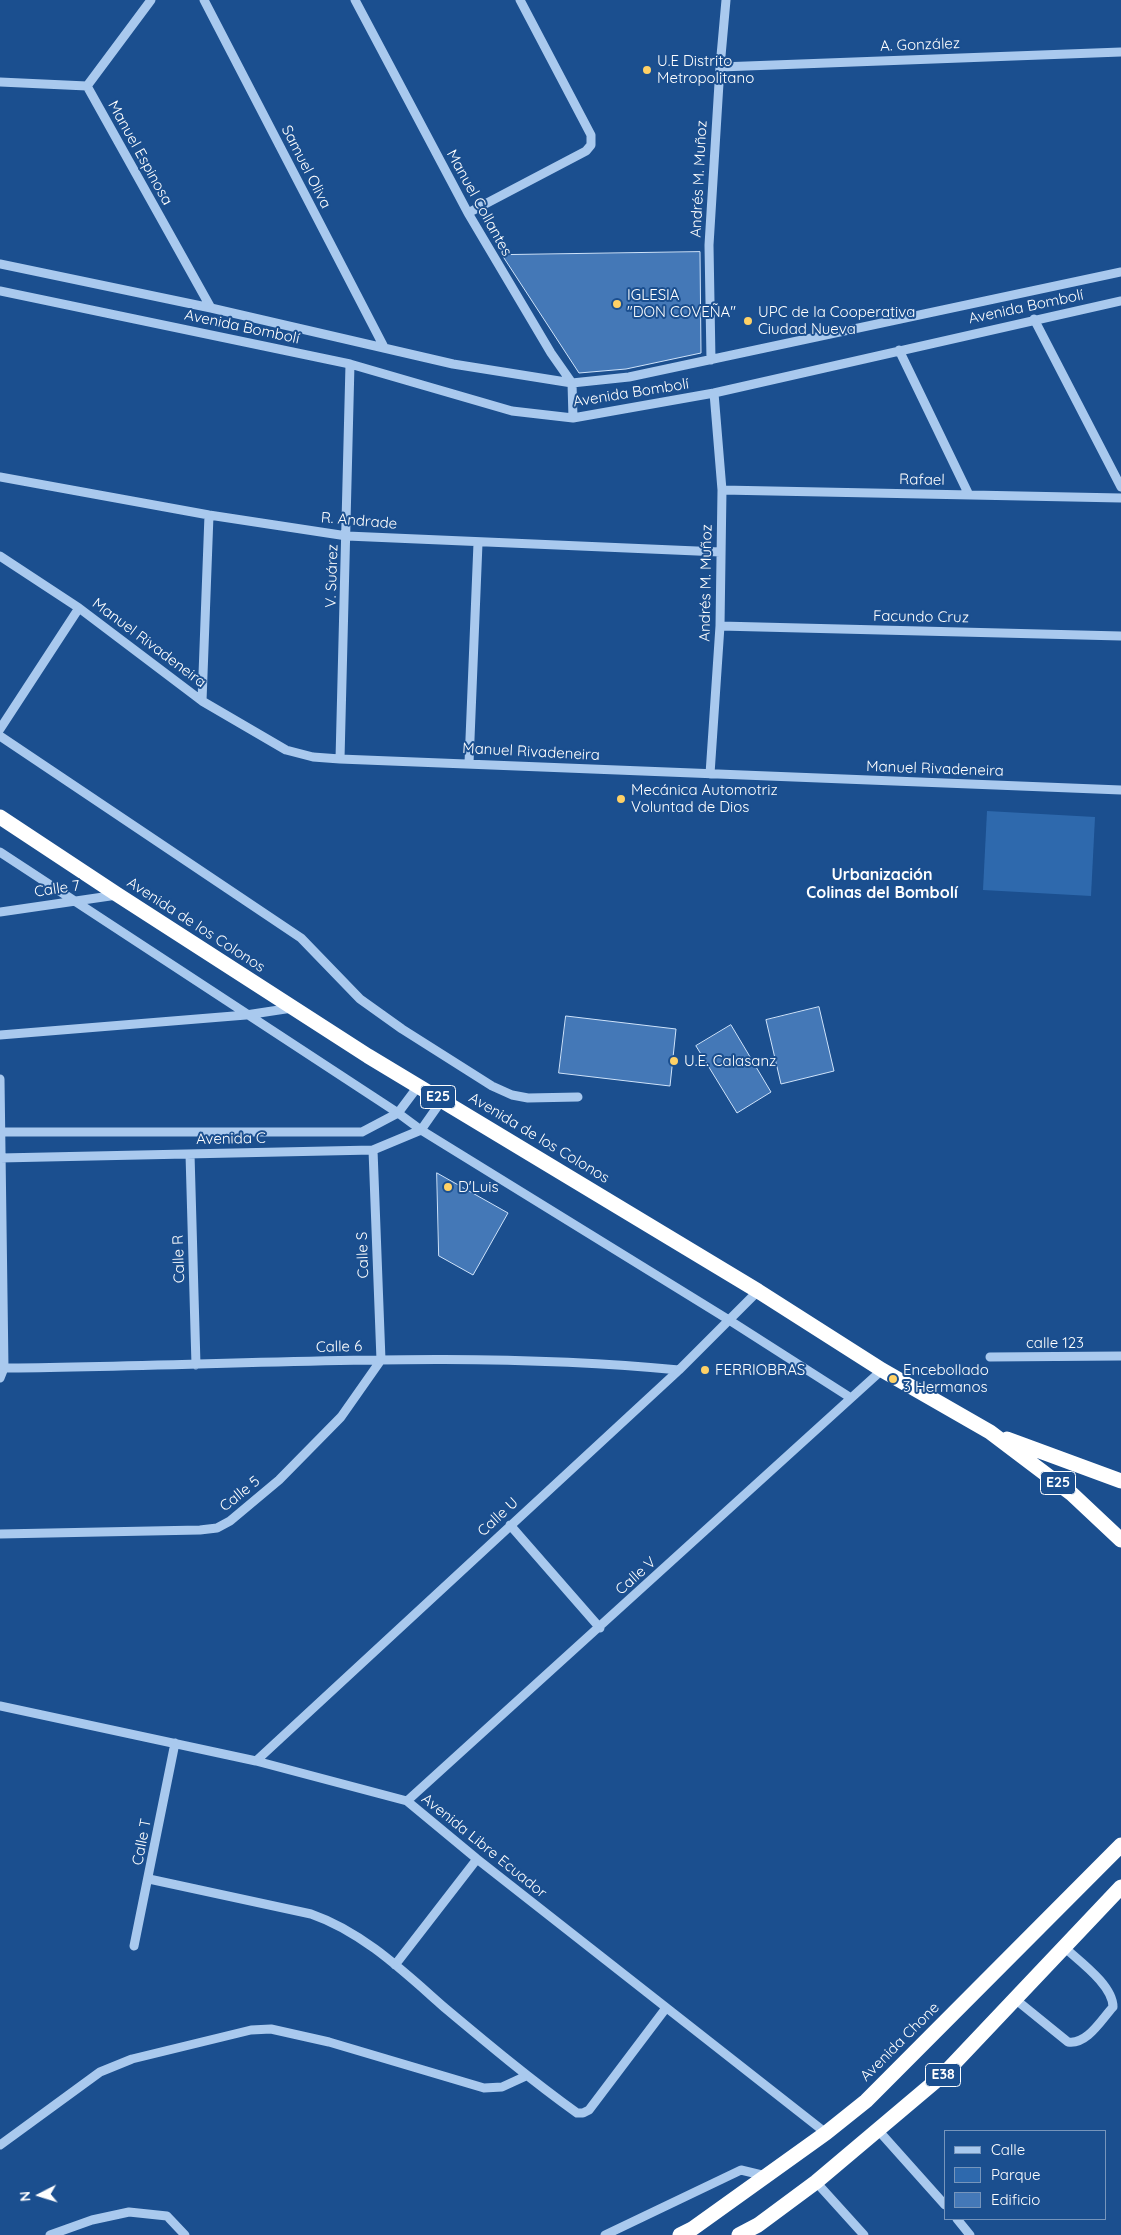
<!DOCTYPE html>
<html>
<head>
<meta charset="utf-8">
<style>
	body { margin:0 }
	#map { position:relative; width:1121px; height:2235px; overflow:hidden; background:#1b4f8f; font-family:Quicksand,sans-serif }
	canvas { display:block }
	.legend { position:absolute; left:944px; top:2130px; width:162px; height:90px; box-sizing:border-box; background:#1b4f8f; border:1px solid #7695bc; margin:0; padding:6px 9px; list-style:none; font-size:15px; color:#fff }
	.legend li { display:flex; align-items:center; gap:10px; height:25px }
	.legend b { width:25px; border:1px solid #7695bc }
	.north { position:absolute; left:15px; top:2170px; width:50px; height:50px; -webkit-text-stroke:4px #1b4f8f; paint-order:stroke; rotate:265deg; font-size:14px; font-weight:700; line-height:20px; text-align:center; color:#fff }
	.north::after { content:''; display:block; margin:auto; width:18px; height:22px; background:#fff; clip-path:polygon(50% 0,100% 100%,50% 72%,0 100%) }
</style>
</head>
<body>
<div id="map">
<canvas width="1121" height="2235"></canvas>
<ul class="legend">
<li><b style="height:6px;background:#a9c9ee"></b>Calle</li>
<li><b style="height:14px;background:#2e69ad"></b>Parque</li>
<li><b style="height:14px;background:#4478b7"></b>Edificio</li>
</ul>
<div class="north">N</div>
</div>
<script>
const c = document.querySelector('canvas').getContext('2d');
c.lineJoin = 'round';
function paint(path, color) {
  c.fillStyle = color;
  c.fill(path, 'evenodd');
}
function trace(path, color, width, dash) {
  c.strokeStyle = color;
  c.lineWidth = width;
  c.lineCap = dash ? 'butt' : 'round';
  c.setLineDash(dash || []);
  c.stroke(path);
}
function write(font, color, halo, rows, align = 'center') {
  c.font = font + ' Quicksand,sans-serif';
  c.lineWidth = 4;
  c.setLineDash([]);
  c.textBaseline = 'middle';
  c.strokeStyle = halo;
  c.fillStyle = color;
  for (const [text, x, y, turn = 0] of rows) {
    c.save();
    c.translate(x, y);
    c.rotate((+turn || 0) * Math.PI / 180);
    c.textAlign = isNaN(turn) ? turn : align;
    if (halo) c.strokeText(text, 0, 0);
    c.fillText(text, 0, 0);
    c.restore();
  }
}
const green = new Path2D(`
	M 987,811 L 1095,817 L 1091,896 L 983,890 Z`);
const building = new Path2D(`
	M 700,252 L 701,353 L 626,369 L 579,373 L 502,255 Z
	M 819,1007 L 834,1071 L 781,1084 L 766,1020 Z
	M 566,1016 L 676,1029 L 670,1086 L 559,1073 Z
	M 731,1025 L 771,1092 L 737,1113 L 696,1046 Z
	M 437,1173 L 508,1213 L 473,1275 L 439,1256 Z`);
const minor = new Path2D(`
	M 204,0 L 384,347
	M 355,0 L 468,213 L 551,353 L 572,383 L 573,418
	M 720,67 L 1121,52
	M 0,82 L 87,86 L 211,308
	M 87,86 L 151,0
	M 468,213 L 586,151 L 591,145 L 591,135 L 520,0
	M 0,264 L 211,308 L 453,364 L 572,383 L 629,377 L 1121,272
	M 0,291 L 350,364 L 512,411 L 573,418 L 714,393 L 1121,301
	M 1034,319 L 1121,487
	M 899,350 L 969,495
	M 711,360 L 709,245 L 720,67 L 726,0
	M 0,477 L 209,515 L 347,536 L 720,552
	M 722,490 L 1121,498
	M 0,556 L 79,608 L 202,701 L 286,750 L 313,757 L 340,759 L 1121,790
	M 720,626 L 1121,636
	M 202,701 L 209,515
	M 0,729 L 79,608
	M 0,736 L 301,938 L 360,999 L 402,1029 L 492,1086 L 512,1095 L 528,1098 L 578,1097
	M 340,759 L 350,364
	M 469,763 L 478,543
	M 710,774 L 720,626 L 722,490 L 714,393
	M 0,852 L 398,1113 L 421,1130 L 729,1320 L 851,1398
	M 0,912 L 117,895
	M 0,1035 L 246,1015 L 292,1008
	M 0,1079 L 4,1368 L 0,1378
	M 0,1132 L 362,1132 L 398,1113 L 419,1085
	M 190,1154 L 196,1365
	M 0,1158 L 373,1150 L 421,1130 L 442,1100
	M 990,1357 L 1121,1356
	M 0,1368 C 226,1367 454,1348 679,1370
	M 510,1525 L 600,1628
	M 0,1534 L 200,1530 L 217,1528 L 230,1521 L 279,1480 L 341,1417 L 381,1360 L 373,1150
	M 0,1706 L 256,1761 L 407,1801 L 477,1859 L 826,2133
	M 256,1761 L 679,1370 L 758,1291
	M 407,1801 L 882,1370
	M 149,1879 L 311,1914 C 363,1932 404,1972 445,2008 C 488,2044 531,2080 577,2113 L 583,2113 L 589,2110 L 666,2008
	M 134,1946 L 175,1743
	M 395,1965 L 477,1859
	M 1015,1999 L 1068,2042 C 1087,2045 1101,2020 1113,2007 C 1113,1985 1079,1961 1064,1947
	M 878,2130 L 945,2205
	M 0,2145 L 100,2072 L 132,2059 L 251,2030 L 271,2029 L 329,2042 L 484,2088 L 502,2087 L 526,2076
	M 816,2182 L 864,2235
	M 957,2219 L 970,2235
	M 50,2235 L 92,2220 L 129,2212 L 167,2216 L 185,2235
	M 605,2235 L 741,2170 L 766,2176`);
const highway = new Path2D(`
	M 0,817 L 118,895 L 368,1056 L 758,1291 L 882,1370 L 990,1432 L 1072,1494 L 1121,1540
	M 1007,1439 L 1121,1481
	M 680,2235 L 692,2229 L 826,2133 L 866,2101 L 1121,1845
	M 739,2235 L 758,2225 L 816,2182 L 944,2074 L 1121,1887`);
const markers = [
	[647,70,5,"#ffd166"],
	[617,304,5,"#ffd166"],
	[748,321,5,"#ffd166"],
	[621,799,5,"#ffd166"],
	[674,1061,5,"#ffd166"],
	[448,1187,5,"#ffd166"],
	[705,1370,5,"#ffd166"],
	[893,1379,5,"#ffd166"]
];
const shields = [
	[438,1097,35],
	[1058,1483,35],
	[943,2075,35]
];
const shieldNames = [
	["E25",438,1097],
	["E25",1058,1483],
	["E38",943,2075]
];
const streetNames = [
	["A. González",920,45,-2],
	["Manuel Espinosa",140,153,61],
	["Samuel Oliva",306,167,63],
	["Andrés M. Muñoz",699,179,-87],
	["Manuel Collantes",479,203,61],
	["Avenida Bombolí",1026,307,-12],
	["Avenida Bombolí",242,327,12],
	["Avenida Bombolí",631,393,-9],
	["Rafael",922,480,1],
	["R. Andrade",359,521,5],
	["V. Suárez",332,576,-88],
	["Andrés M. Muñoz",706,583,-89],
	["Facundo Cruz",921,617,1],
	["Manuel Rivadeneira",149,643,37],
	["Manuel Rivadeneira",531,752,3],
	["Manuel Rivadeneira",935,769,2],
	["Calle 7",57,889,-8],
	["Avenida de los Colonos",196,925,33],
	["Avenida de los Colonos",539,1138,31],
	["Avenida C",231,1139,-1],
	["Calle S",363,1255,-92],
	["Calle R",179,1259,-92],
	["calle 123",1055,1343],
	["Calle 6",339,1347,-1],
	["Calle 5",240,1494,-39],
	["Calle U",498,1517,-43],
	["Calle V",636,1576,-42],
	["Calle T",142,1842,-79],
	["Avenida Libre Ecuador",484,1846,39],
	["Avenida Chone",900,2042,-45]
];
const poiNames = [
	["U.E Distrito",657,61],
	["Metropolitano",657,78],
	["IGLESIA",627,295],
	["\"DON COVEÑA\"",627,312],
	["UPC de la Cooperativa",758,312],
	["Ciudad Nueva",758,329],
	["Mecánica Automotriz",631,790],
	["Voluntad de Dios",631,807],
	["U.E. Calasanz",684,1061],
	["D'Luis",458,1187],
	["FERRIOBRAS",715,1370],
	["Encebollado",903,1370],
	["3 Hermanos",903,1387]
];
const neighbourhoodNames = [
	["Urbanización",882,875],
	["Colinas del Bombolí",882,893]
];
paint(green, '#2e69ad');
paint(building, '#4478b7');
trace(building, '#cfe3fa', 1);
trace(minor, '#a9c9ee', 9);
trace(highway, '#fff', 15);
for (const [x, y, r, color] of markers) {
  const dot = new Path2D();
  dot.arc(x, y, r, 0, 2 * Math.PI);
  c.fillStyle = color;
  c.fill(dot);
  trace(dot, '#1b4f8f', 2);
}
for (const [x, y, w] of shields) {
  const box = new Path2D();
  box.roundRect(x - w / 2, y - 11.5, w, 23, 4);
  c.fillStyle = '#1b4f8f';
  c.fill(box);
  trace(box, '#fff', 1);
}
write('bold 14px', '#fff', null, shieldNames);
write('15px', '#fff', '#1b4f8f', streetNames);
write('15px', '#fff', '#1b4f8f', poiNames, 'left');
write('bold 16px', '#fff', '#1b4f8f', neighbourhoodNames);
</script>
</body>
</html>
